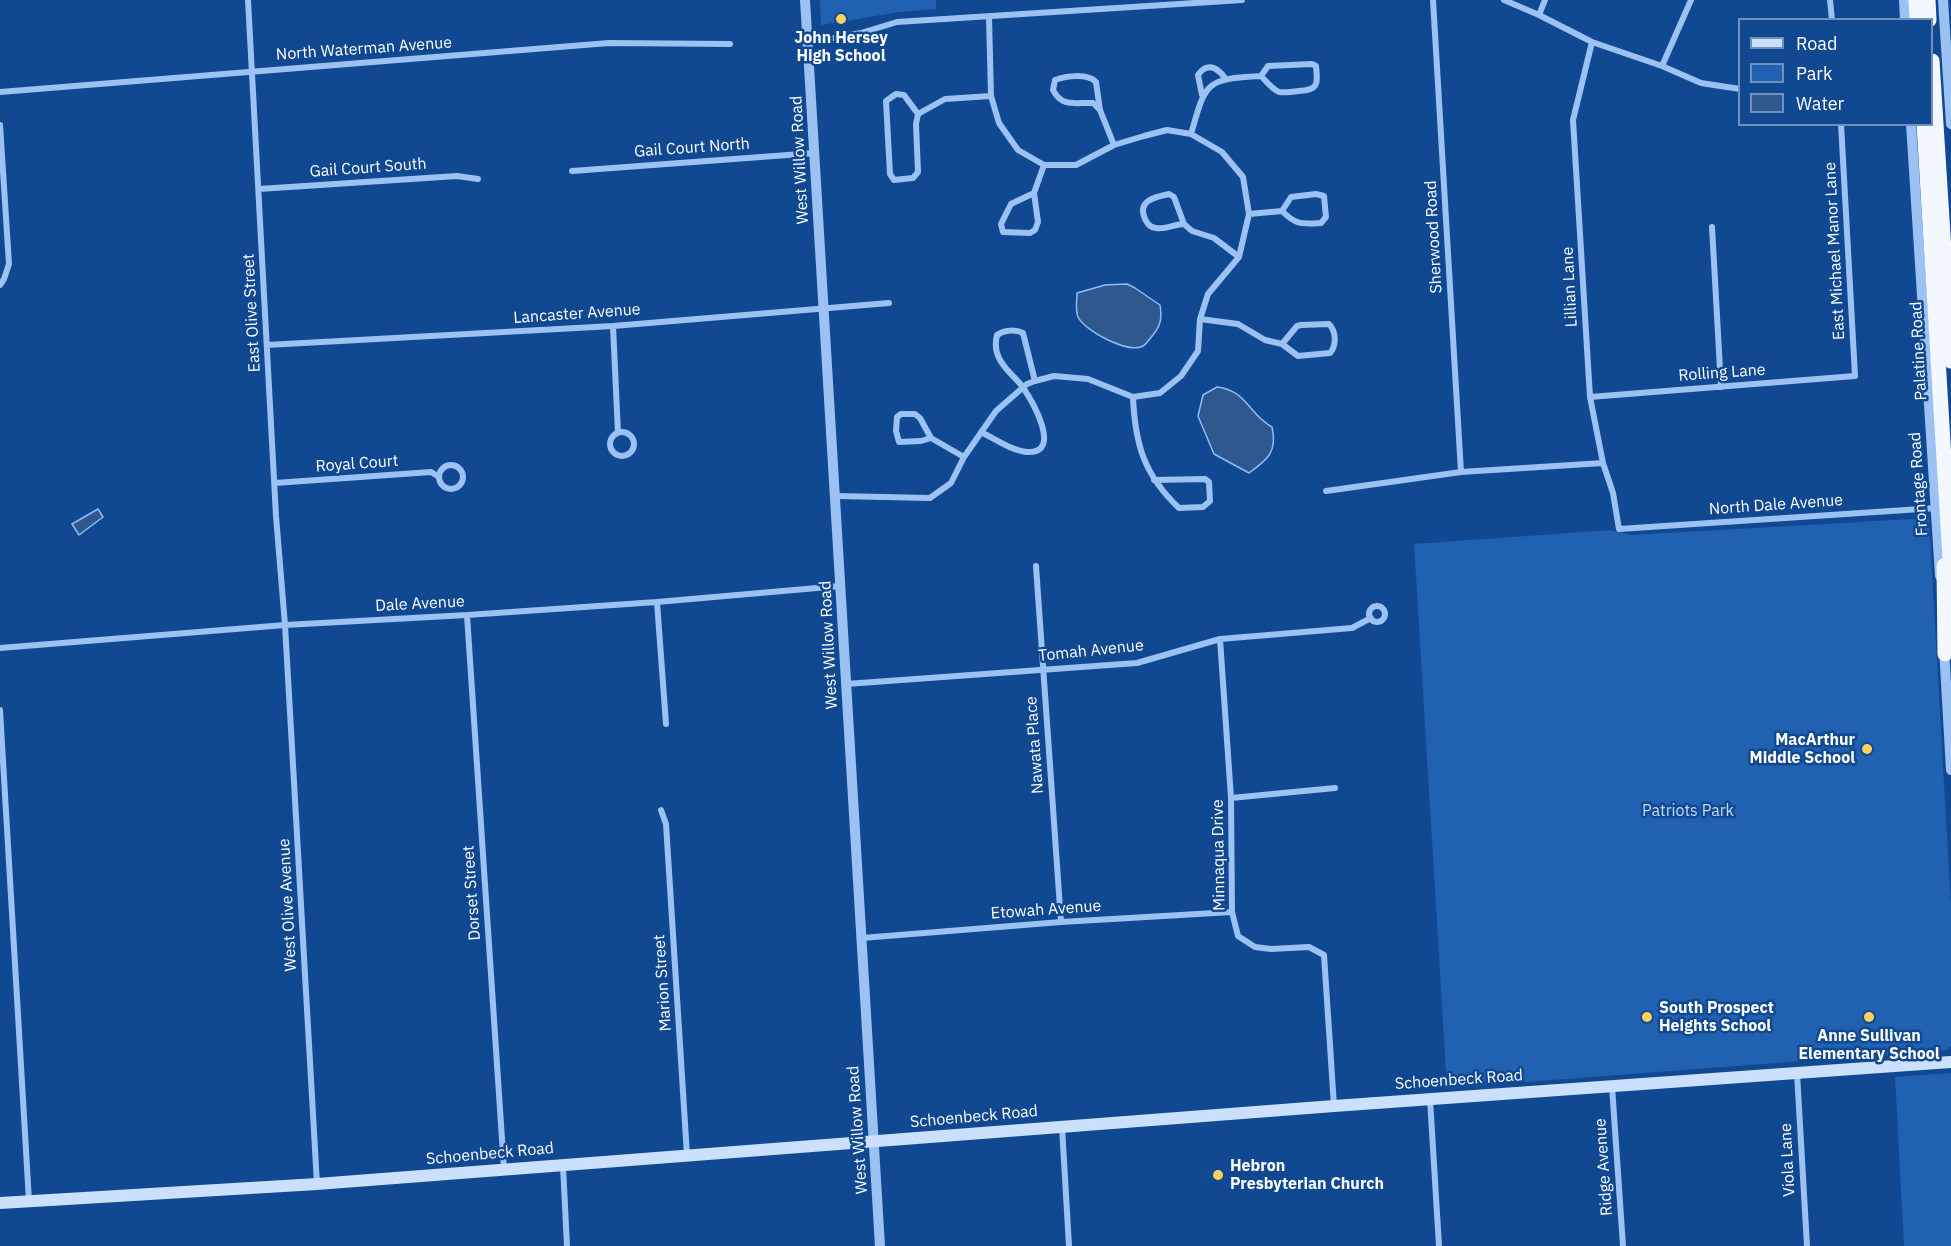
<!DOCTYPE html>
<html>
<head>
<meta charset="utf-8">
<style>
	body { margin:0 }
	#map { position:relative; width:1951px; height:1246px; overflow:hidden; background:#104891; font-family:"IBM Plex Sans",sans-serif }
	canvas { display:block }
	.legend { position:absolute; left:1738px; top:18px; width:195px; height:108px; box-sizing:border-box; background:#104891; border:2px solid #7091bd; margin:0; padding:8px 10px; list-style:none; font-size:18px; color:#fff }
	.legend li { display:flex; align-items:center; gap:12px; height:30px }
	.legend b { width:30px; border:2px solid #7091bd }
</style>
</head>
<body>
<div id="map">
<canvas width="1951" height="1246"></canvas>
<ul class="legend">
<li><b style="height:8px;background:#cbe0fd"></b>Road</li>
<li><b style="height:16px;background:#2161b1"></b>Park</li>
<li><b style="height:16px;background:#2f588f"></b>Water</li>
</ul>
</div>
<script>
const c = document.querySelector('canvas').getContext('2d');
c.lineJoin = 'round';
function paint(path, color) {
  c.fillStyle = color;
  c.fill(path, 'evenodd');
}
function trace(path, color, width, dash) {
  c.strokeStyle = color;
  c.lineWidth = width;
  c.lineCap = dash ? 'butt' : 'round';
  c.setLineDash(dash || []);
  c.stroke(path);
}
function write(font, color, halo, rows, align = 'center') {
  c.font = font + ' "IBM Plex Sans",sans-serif';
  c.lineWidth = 5;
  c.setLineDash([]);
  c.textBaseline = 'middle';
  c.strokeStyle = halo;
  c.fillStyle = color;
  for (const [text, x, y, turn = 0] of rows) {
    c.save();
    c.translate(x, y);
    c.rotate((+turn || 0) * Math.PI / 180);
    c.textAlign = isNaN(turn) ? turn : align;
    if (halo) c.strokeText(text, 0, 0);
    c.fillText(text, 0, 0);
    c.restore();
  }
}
const green = new Path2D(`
	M 820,0 L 936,0 L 936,9 L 899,12 L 821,25 Z
	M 1929,518 L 1951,906 L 1951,1046 L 1947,1050 L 1447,1088 L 1414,544 L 1611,530 L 1631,535 Z
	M 1951,1073 L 1951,1246 L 1904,1246 L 1895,1077 Z`);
const water = new Path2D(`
	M 1127,284 L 1135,288 L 1160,305 C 1162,318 1161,325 1153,335 C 1150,338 1147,344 1143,346 C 1128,354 1085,331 1078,317 C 1075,310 1077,300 1077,293 L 1105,285 Z
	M 1217,387 C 1248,391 1248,414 1272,427 C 1278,452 1267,460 1249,473 L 1214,454 L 1198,416 L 1203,395 Z
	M 98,509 L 103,517 L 79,535 L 72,524 Z`);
const minor = new Path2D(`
	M 248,0 L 276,516 L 285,625 L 317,1184
	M 1433,0 L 1461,472
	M 1504,0 L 1539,15 L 1592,42 L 1662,66 L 1701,83 L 1740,89
	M 1830,0 L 1832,20
	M 1539,15 L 1545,0
	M 1592,42 L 1573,120 L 1590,397 L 1603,463 L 1613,493 L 1619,529 L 1936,508
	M 808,43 L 861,33 L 897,22 L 1242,0
	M 1662,66 L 1691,0
	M 0,92 L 609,43 L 730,44
	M 1202,95 L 1198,75 C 1207,62 1217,67 1225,78
	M 1100,110 L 1093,103 C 1076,102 1062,108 1053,90 L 1055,80 C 1066,76 1087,73 1096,82 L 1100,110 L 1114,145
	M 918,114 L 904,95 L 896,94 L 886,101 L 890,174 L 894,180 L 913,178 L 918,172 L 916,124 L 918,114 L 945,99 L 991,96
	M 0,125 L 9,264 L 4,279 L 0,285
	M 1191,134 C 1206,82 1205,79 1261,76 C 1266,81 1272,89 1279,92 C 1285,93 1292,92 1299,91 C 1318,90 1318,85 1316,66 L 1312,64 L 1268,66 L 1261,76
	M 572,171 L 815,153
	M 259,189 L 457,176 L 478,179
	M 1034,193 L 1011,204 L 1001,224 L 1003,232 L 1030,233 L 1035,230 L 1038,222 L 1034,193 L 1044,165
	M 1316,194 L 1324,196 L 1326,217 L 1321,223 C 1301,224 1296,225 1282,211 L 1291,197 Z
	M 1249,214 L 1282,211
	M 1184,224 C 1175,224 1165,230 1156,228 C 1150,227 1148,225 1145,219 C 1137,201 1154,197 1169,194 L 1174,197 L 1184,224 L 1192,231 L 1214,238 L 1239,257
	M 1712,227 L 1721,387
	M 1200,319 L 1238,324 L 1265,340 L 1282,344 L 1298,356 L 1330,353 C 1337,345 1336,331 1329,324 L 1301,325 L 1297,326 L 1282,344
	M 613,326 L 618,433
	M 267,345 L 613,326 L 889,303
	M 1133,397 C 1135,444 1144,475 1179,508 L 1203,507 L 1210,501 L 1209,482 L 1205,479 L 1154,480
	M 1590,397 L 1855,376 L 1841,124
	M 981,432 C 995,439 1012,451 1027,452 C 1064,454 1031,399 1022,386 C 1014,376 1004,369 999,358 C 995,350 995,343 997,335 C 1004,330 1015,329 1023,333 L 1035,381
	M610 444a12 12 0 1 1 24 0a12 12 0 1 1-24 0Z
	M 931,438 L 921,441 L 899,442 L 896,431 L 897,417 L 901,414 L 915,414 L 920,418 L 931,438 L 964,457
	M439 477a12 12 0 1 1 24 0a12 12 0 1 1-24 0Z
	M 275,483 L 431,472 L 439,477
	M 1326,491 L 1461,472 L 1603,463
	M 836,496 L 930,498 L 951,483 L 964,457 L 996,411 L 1027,384 L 1035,381 L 1054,376 L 1088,379 L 1133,397 L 1160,393 L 1181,376 L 1198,351 L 1200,319 L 1208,294 L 1239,257 L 1249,214 L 1243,177 L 1222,152 L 1191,134 L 1167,130 L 1144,136 L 1114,145 L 1076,165 L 1044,165 L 1018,150 L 999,123 L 991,96 L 989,17
	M 1036,566 L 1061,922
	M 657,602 L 666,724
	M1369 614a8 8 0 1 1 16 0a8 8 0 1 1-16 0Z
	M 467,615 L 504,1169
	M 1220,639 L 1231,798 L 1232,912 L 1238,936 L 1255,947 L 1271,949 L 1309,947 L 1324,955 L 1334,1106
	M 0,648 L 285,625 L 467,615 L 657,602 L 840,586
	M 846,684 L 1137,663 L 1220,639 L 1352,628 L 1371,618
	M 0,710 L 29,1201
	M 1231,798 L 1335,788
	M 661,810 L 666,824 L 687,1155
	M 862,938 L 1061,922 L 1232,912
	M 1797,1073 L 1807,1246
	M 1612,1086 L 1623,1246
	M 1430,1099 L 1439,1246
	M 1062,1127 L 1069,1246
	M 563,1166 L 567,1246`);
const tertiary = new Path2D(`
	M 805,0 L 880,1246
	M 1904,0 L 1905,20
	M 1943,0 L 1951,124
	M 1911,124 L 1940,576
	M 1944,648 L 1951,770`);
const secondary = new Path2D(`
	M 0,1203 L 317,1184 L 1334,1106 L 1951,1062`);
const trunk = new Path2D(`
	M 1916,0 L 1917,20
	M 1928,0 L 1929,20
	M 1932,61 L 1951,361
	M 1924,124 L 1951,576
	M 1944,566 L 1945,654`);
const markers = [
	[841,19,6,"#ffd15d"],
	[1867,749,6,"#ffd15d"],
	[1647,1017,6,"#ffd15d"],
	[1869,1017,6,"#ffd15d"],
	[1218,1175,6,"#ffd15d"]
];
const poiNames = [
	["John Hersey",841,38],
	["High School",841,56],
	["MacArthur",1855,740,"right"],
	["Middle School",1855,758,"right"],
	["South Prospect",1659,1008,"left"],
	["Heights School",1659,1026,"left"],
	["Anne Sullivan",1869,1036],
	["Elementary School",1869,1054],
	["Hebron",1230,1166,"left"],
	["Presbyterian Church",1230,1184,"left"]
];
const streetNames = [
	["North Waterman Avenue",364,49,-4],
	["Gail Court North",692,148,-4],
	["West Willow Road",800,160,-93],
	["Gail Court South",368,168,-4],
	["Sherwood Road",1434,237,-93],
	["East Michael Manor Lane",1835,251,-93],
	["Lillian Lane",1570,287,-93],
	["East Olive Street",252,313,-93],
	["Lancaster Avenue",577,314,-4],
	["Palatine Road",1919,351,-93],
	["Rolling Lane",1722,373,-4],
	["Royal Court",357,464,-4],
	["Frontage Road",1919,484,-94],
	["North Dale Avenue",1776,505,-4],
	["Dale Avenue",420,604,-3],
	["West Willow Road",829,645,-93],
	["Tomah Avenue",1091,651,-6],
	["Nawata Place",1035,745,-94],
	["Minnaqua Drive",1219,855,-91],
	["Dorset Street",472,893,-94],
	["West Olive Avenue",288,905,-93],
	["Etowah Avenue",1046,910,-4],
	["Marion Street",663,983,-94],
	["Schoenbeck Road",1459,1080,-4],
	["Schoenbeck Road",974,1117,-5],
	["West Willow Road",858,1130,-94],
	["Schoenbeck Road",490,1154,-5],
	["Viola Lane",1788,1160,-93],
	["Ridge Avenue",1604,1167,-94]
];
const parkNames = [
	["Patriots Park",1688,811]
];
paint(green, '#2161b1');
paint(water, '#2f588f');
trace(water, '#8dbdf7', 1.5);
trace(minor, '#9bc2f3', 6);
trace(tertiary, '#9bc2f3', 10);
trace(secondary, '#cbe0fd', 12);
trace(trunk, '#f3f8ff', 15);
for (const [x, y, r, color] of markers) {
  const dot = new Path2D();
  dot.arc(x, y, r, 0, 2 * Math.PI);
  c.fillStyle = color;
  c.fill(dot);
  trace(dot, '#104891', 2);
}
write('bold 16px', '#fff', '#104891', poiNames);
write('16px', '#fff', '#104891', streetNames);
write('16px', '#c3ddfe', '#104891', parkNames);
</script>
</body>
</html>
